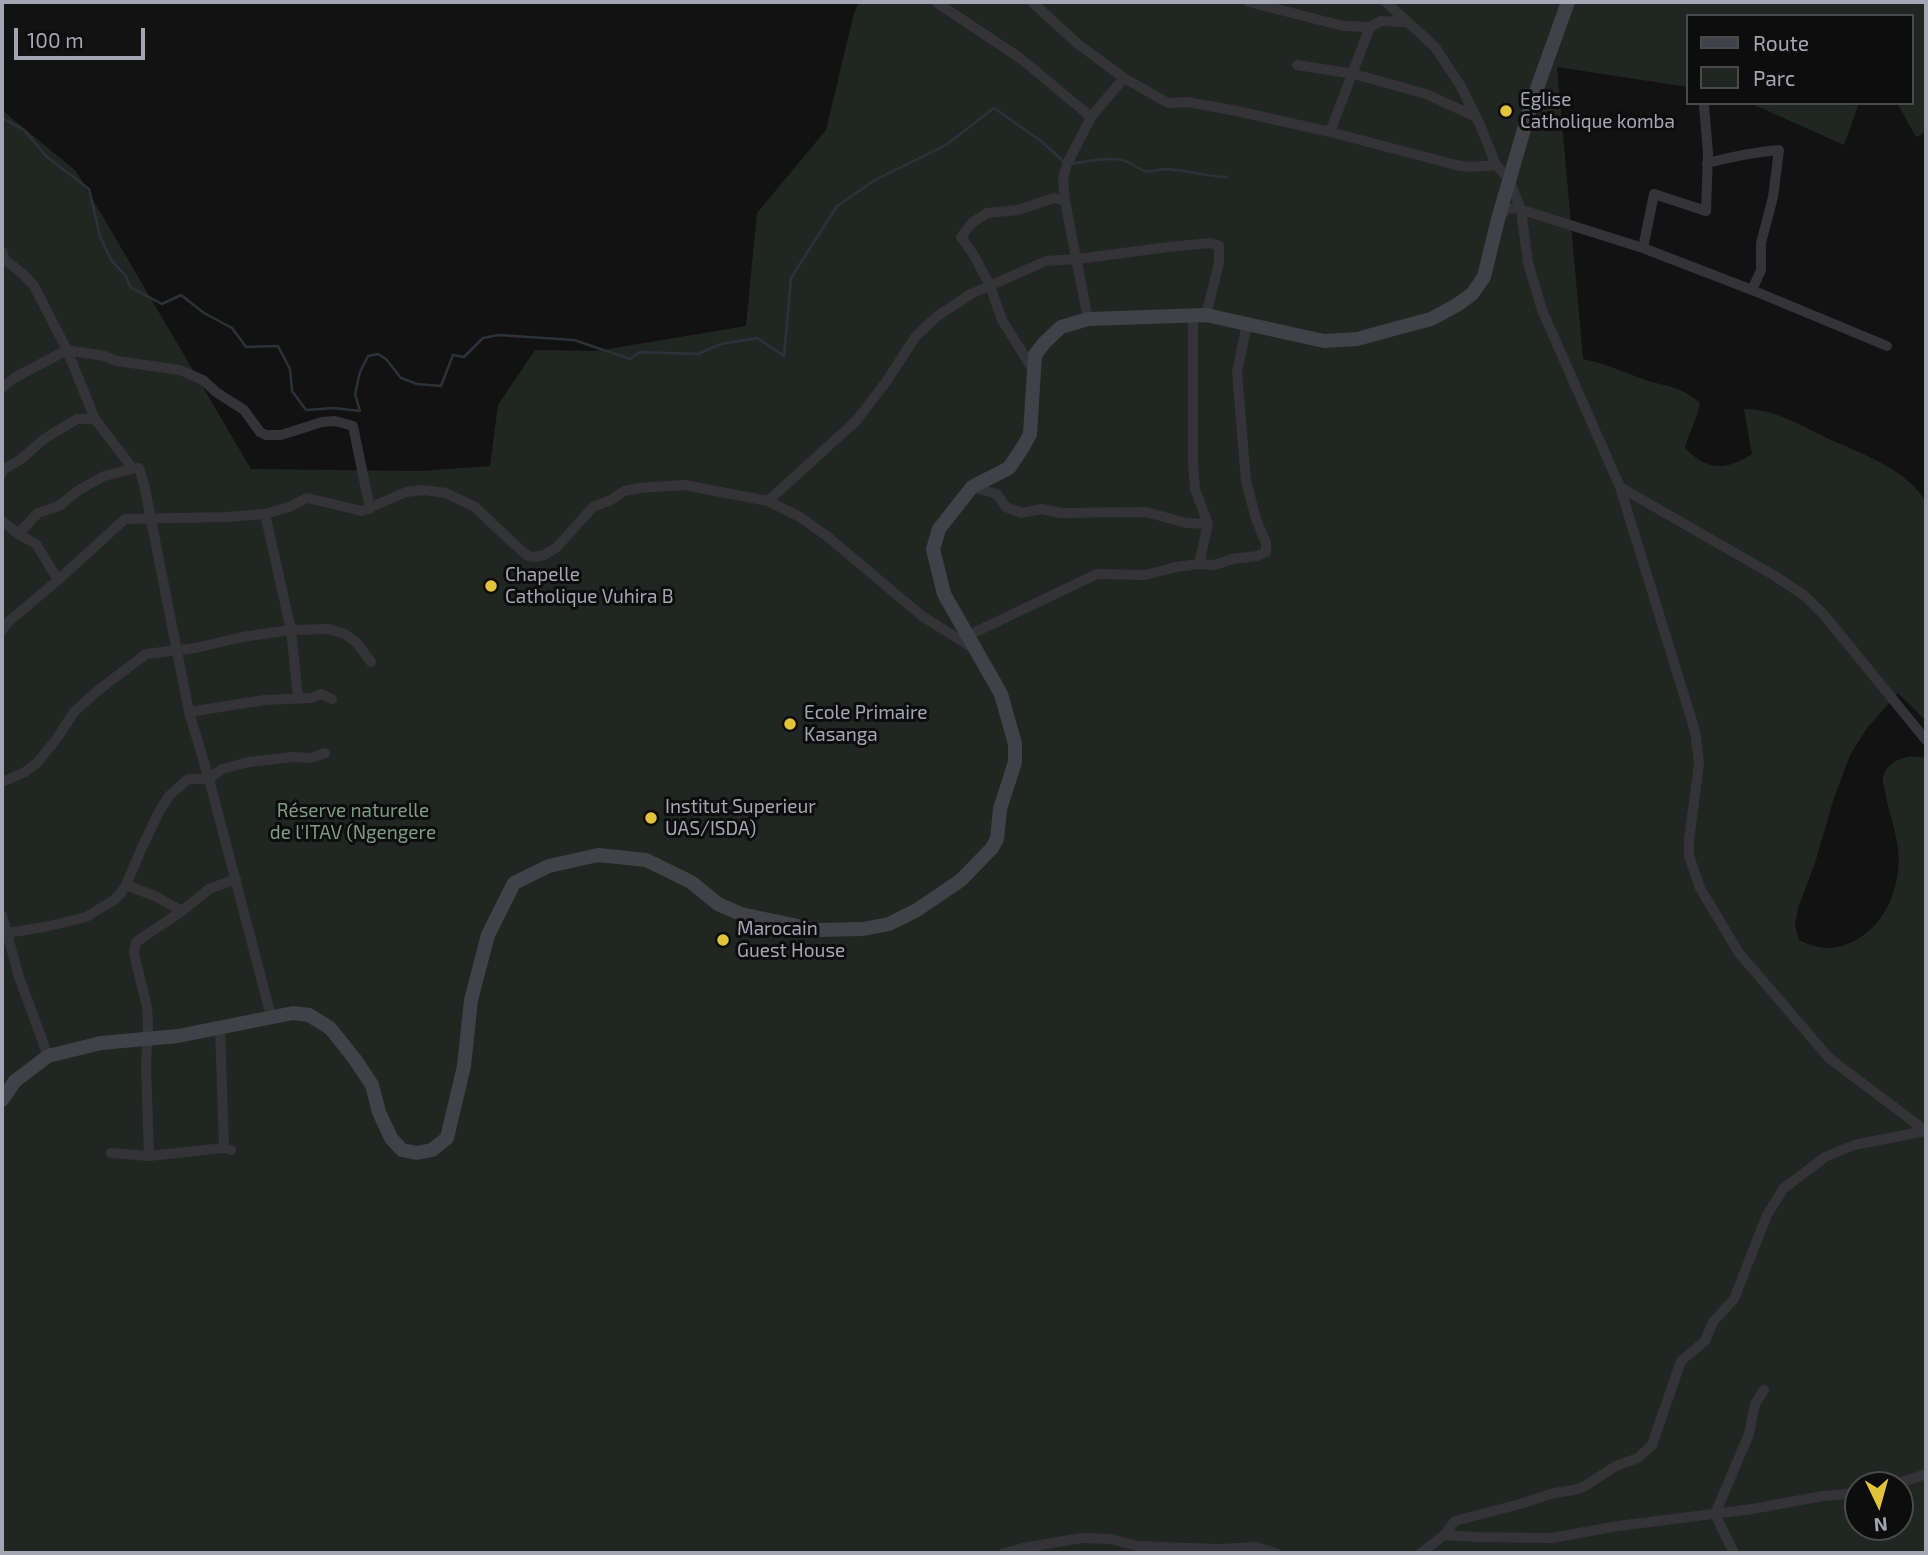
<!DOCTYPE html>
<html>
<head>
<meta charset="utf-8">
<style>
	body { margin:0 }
	#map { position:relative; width:1928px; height:1555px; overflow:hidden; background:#121213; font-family:"Exo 2",sans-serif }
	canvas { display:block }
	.frame { position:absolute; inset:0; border:4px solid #a4a6b3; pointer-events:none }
	.legend { position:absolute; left:1686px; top:14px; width:228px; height:91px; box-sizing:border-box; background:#0d0d0e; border:2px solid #494a50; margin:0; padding:9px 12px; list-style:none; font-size:21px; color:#a4a6b3 }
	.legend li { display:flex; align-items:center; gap:14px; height:35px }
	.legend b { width:35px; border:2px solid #494a50 }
	.north { position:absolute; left:1844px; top:1471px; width:70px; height:70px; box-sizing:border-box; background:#0d0d0e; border:2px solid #494a50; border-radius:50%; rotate:175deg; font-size:19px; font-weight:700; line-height:28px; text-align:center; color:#a4a6b3 }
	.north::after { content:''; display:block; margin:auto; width:24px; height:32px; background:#e2c33a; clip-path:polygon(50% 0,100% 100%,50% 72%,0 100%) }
	.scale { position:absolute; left:14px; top:28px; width:131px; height:32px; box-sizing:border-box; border:4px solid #a4a6b3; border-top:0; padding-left:9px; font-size:21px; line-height:24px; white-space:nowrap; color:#a4a6b3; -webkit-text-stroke:5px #0d0d0e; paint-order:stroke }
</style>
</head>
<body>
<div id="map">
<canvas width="1928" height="1555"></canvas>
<div class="frame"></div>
<ul class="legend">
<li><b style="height:9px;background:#414248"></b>Route</li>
<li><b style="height:19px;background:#202722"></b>Parc</li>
</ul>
<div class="north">N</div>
<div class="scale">100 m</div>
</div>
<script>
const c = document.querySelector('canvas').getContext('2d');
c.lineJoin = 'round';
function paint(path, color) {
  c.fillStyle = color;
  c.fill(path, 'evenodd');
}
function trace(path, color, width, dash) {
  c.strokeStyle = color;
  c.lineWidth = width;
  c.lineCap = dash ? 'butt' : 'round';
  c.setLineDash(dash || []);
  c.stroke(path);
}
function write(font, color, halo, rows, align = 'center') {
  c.font = font + ' "Exo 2",sans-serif';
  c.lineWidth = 6;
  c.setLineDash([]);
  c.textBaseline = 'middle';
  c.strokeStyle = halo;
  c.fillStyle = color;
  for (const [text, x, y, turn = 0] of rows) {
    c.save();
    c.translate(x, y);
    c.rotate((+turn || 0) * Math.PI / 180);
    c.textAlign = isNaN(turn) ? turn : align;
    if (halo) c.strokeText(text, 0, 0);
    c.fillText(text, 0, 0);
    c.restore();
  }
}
const green = new Path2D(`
	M 859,2 L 1926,2 L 1926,132 L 1916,137 L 1897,103 L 1912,103 L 1912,16 L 1688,16 L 1688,87 L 1557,67 L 1583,359 C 1604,363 1621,371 1640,378 C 1666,388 1676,383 1700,403 C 1697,419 1689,432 1685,448 C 1707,471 1726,471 1752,454 L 1744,409 C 1775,409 1801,426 1829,439 C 1860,453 1911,471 1926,503 L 1926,721 L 1898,693 L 1867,728 L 1850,755 L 1833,801 L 1815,863 L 1798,908 L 1795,925 L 1799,940 C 1819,950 1836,951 1856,940 C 1889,922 1904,878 1897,842 C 1894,824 1887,807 1885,789 C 1884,786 1882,782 1883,778 C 1886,760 1911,752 1926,759 L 1926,1553 L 2,1553 L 2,110 L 76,171 L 251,469 L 421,471 L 490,466 L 498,405 L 535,350 L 596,351 L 746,326 L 757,213 L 826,130 L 854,13 ZM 1858,1485 L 1900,1485 L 1900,1527 L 1858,1527 Z
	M 1750,103 L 1859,103 L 1844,145 Z`);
const stream = new Path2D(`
	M 2,118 L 24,130 L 47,157 L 89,189 L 100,236 L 111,260 L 126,276 L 130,287 L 162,304 L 181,295 L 204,313 L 232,328 L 246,347 L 278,346 L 290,369 L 292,391 L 306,410 L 334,408 L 360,411 L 355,394 L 360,372 L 368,356 L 378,354 L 386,359 L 401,378 L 417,384 L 441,386 L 453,355 L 464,357 L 483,338 L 499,335 L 574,340 L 630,359 L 640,352 L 698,354 L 721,344 L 757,338 L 784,356
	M 1070,164 C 1085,162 1111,156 1125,161 C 1132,163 1138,169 1145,171 C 1152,173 1159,169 1167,169 C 1187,170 1206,177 1227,177
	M 784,356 L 791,278 L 837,206 L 875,180 L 946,145 L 994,108 L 1041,141 L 1064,162`);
const street = new Path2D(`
	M 936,2 L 1020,58 L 1091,117
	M 1032,2 L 1078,44 L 1124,78 L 1168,103 L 1187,102 L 1237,111 L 1330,132 L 1456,165 L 1470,167 L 1496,165
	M 1249,2 L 1343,26 L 1370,27 L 1381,21 L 1406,22
	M 1386,2 L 1435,47 L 1460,85 L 1480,125 L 1496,165 L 1509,179 L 1521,210 L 1528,263 L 1542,310 L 1620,487 L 1695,731 L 1699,764 L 1689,840 L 1689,856 L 1700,888 L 1739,953 L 1829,1058 L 1926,1131
	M 1297,65 L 1354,74 L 1426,94 L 1474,116
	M 1330,132 L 1370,27
	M 1707,163 C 1731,157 1756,152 1779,150 L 1773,197 L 1761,243 L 1761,270 L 1752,290
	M 1500,217 L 1507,209 L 1516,208 L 1643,248 L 1752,290 L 1887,346
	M 1643,248 L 1654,194 L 1706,211 L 1708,153 L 1704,106
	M 2,251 L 5,260 L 23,274 L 34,286 L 67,350 L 95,419 L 133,469 L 139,468 L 144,484 L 189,712 L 209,779 L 271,1016
	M 1193,316 L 1193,463 L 1195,489 L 1208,524 L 1199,564
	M 1088,319 L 1065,201 L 1063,178 L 1067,164 L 1091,117 L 1124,78
	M 1035,373 L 1002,320 L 990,286 L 975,257 L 961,237 L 972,223 L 987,213 L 1018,210 L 1054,198 L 1065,201
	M 2,388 L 14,378 L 67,350 L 104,356 L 117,361 L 180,370 L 203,380 L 216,392 L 244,410 L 260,432 L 266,435 L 281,435 L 322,422 L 335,421 L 353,426 L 370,509
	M 2,473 L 4,469 L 20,460 L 44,439 L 77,419 L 95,419
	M 972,487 L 997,494 L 1006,507 L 1021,513 L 1042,509 L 1061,513 L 1146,512 L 1186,523 L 1208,524
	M 1620,487 L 1775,576 L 1805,596 L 1825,616 L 1926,740
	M 768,501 L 856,421 L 886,382 L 916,336 L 936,317 L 971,294 L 1046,261 L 1078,259 L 1168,247 L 1211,243 L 1219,246 L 1219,263 L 1206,315
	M 265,514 L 291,630 L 298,698
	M 2,521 L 18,534 L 36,544 L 58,580
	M 18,534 L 38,513 L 59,506 L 79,490 L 104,476 L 133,469
	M 2,630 L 7,623 L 58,580 L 125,519 L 227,517 L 265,514 L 289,507 L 307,498 L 362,511 L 406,492 L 423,490 L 446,493 L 475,507 L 514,544 L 528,556 L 534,557 L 544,555 L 556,548 L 593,507 L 611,500 L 624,491 L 640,488 L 684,485 L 768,501 L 800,517 L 828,537 L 922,616 L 976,650
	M 967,636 L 1097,574 L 1145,575 L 1176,567 L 1199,564 L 1215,565 L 1232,559 L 1257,556 L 1266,552 L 1266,543 L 1256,519 L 1246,481 L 1237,372 L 1247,324
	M 189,712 L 264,700 L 311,698 L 321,694 L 332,699
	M 2,782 L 25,772 L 38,762 L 58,737 L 74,712 L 96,692 L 146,654 L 196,648 L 242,637 L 291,630 L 329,629 L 345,634 L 356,642 L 371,662
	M 126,885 L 155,896 L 182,911
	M 2,915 L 19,977 L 48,1056
	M 2,935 L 6,933 L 45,927 L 86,917 L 114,900 L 121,893 L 126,885 L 143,845 L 160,810 L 169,796 L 188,779 L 209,779 L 222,769 L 249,762 L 293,757 L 311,758 L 325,753
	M 220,1028 L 224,1148
	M 111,1153 L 149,1156 L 224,1148 L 231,1150
	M 149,1156 L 146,1066 L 148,1023 L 147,1007 L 134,954 L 136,942 L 182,911 L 209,889 L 236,879
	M 1893,1485 L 1926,1474
	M 1444,1535 L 1475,1537 L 1552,1538 L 1618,1526 L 1752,1509 L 1823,1496 L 1858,1493
	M 1004,1553 L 1023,1548 L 1081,1538 L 1111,1539 L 1137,1546 L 1219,1549 L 1256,1547 L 1276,1553
	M 1421,1553 L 1444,1535 L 1455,1521 L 1520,1504 L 1554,1493 L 1574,1490 L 1585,1486 L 1616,1466 L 1638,1458 L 1652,1445 L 1681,1361 L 1705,1341 L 1713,1322 L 1734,1299 L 1767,1215 L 1783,1189 L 1825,1157 L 1854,1145 L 1925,1131
	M 1734,1553 L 1715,1514 L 1749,1434 L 1755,1404 L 1764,1390`);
const secondary = new Path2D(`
	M 2,1100 L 15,1081 L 48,1056 L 101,1043 L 178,1036 L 293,1013 L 309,1015 L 330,1028 L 354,1058 L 372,1085 L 379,1112 L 391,1138 L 402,1150 L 417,1153 L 432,1150 L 447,1138 L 464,1066 L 471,1000 L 488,935 L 514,883 L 549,866 L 598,855 L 646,860 L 691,882 L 718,904 L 741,914 L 817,930 L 863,929 L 889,924 L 917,910 L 961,880 L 992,848 L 997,839 L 1000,809 L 1015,762 L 1015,744 L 1001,694 L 944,594 L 933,549 L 939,529 L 972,487 L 1009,468 L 1023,447 L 1030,434 L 1035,355 L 1044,343 L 1061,327 L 1088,319 L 1206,315 L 1324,341 L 1357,339 L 1401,327 L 1431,319 L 1457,305 L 1472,294 L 1484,277 L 1498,219 L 1531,105 L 1568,2`);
const markers = [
	[1506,111,7,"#e2c33a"],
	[491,586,7,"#e2c33a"],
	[790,724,7,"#e2c33a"],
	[651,818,7,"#e2c33a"],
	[723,940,7,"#e2c33a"]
];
const poiNames = [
	["Eglise",1520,100],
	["Catholique komba",1520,122],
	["Chapelle",505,575],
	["Catholique Vuhira B",505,597],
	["Ecole Primaire",804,713],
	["Kasanga",804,735],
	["Institut Superieur",665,807],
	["UAS/ISDA)",665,829],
	["Marocain",737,929],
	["Guest House",737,951]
];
const parkNames = [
	["Réserve naturelle",353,811],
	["de l'ITAV (Ngengere",353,833]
];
paint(green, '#202722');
trace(stream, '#2c323b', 2.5);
trace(street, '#333338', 10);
trace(secondary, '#414248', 14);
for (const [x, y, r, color] of markers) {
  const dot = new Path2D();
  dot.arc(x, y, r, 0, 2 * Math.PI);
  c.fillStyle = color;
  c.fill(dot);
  trace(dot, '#0d0d0e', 2.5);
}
write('19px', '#a4a6b3', '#0d0d0e', poiNames, 'left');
write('19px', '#7c9c83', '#0d0d0e', parkNames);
</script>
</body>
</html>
